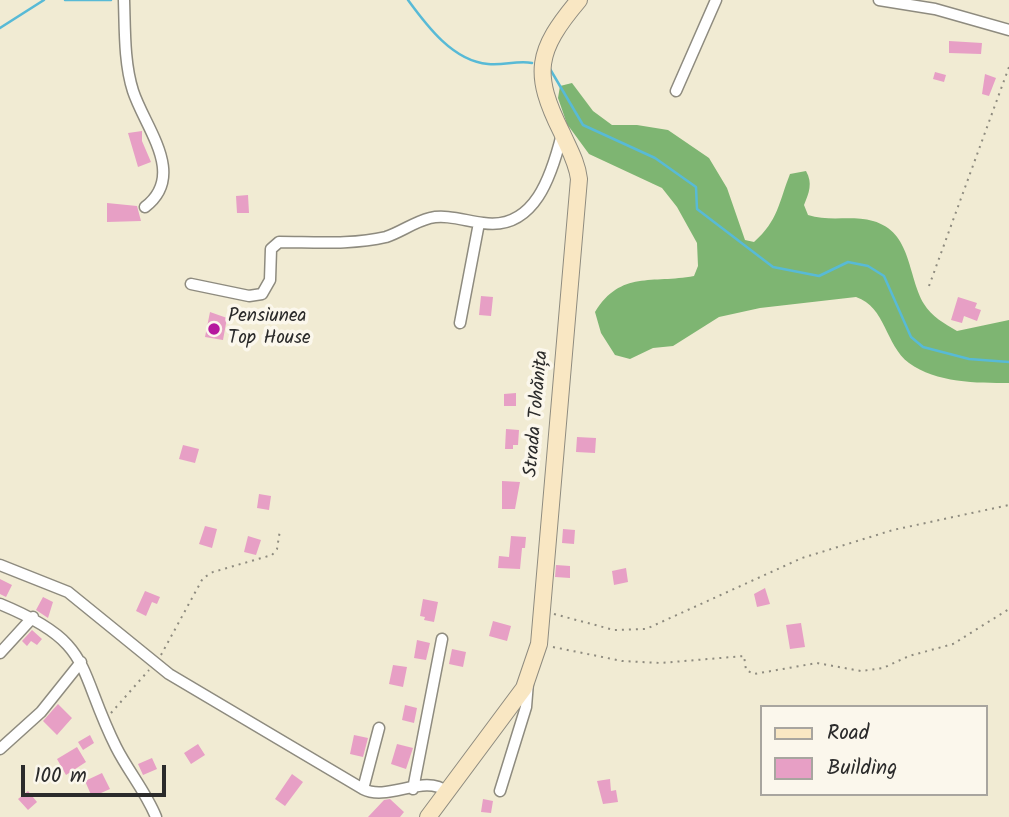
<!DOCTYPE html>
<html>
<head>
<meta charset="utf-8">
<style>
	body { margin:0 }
	#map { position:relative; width:1009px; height:817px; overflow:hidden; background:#f1ebd3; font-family:Kalam,sans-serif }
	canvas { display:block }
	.legend { position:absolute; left:760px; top:705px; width:228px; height:91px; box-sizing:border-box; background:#fbf7ec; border:2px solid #a8a59f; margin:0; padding:9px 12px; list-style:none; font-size:21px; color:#2b2b2b }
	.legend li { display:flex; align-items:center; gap:14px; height:35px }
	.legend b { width:35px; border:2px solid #a8a59f }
	.scale { position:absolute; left:21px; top:765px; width:145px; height:32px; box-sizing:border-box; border:4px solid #2b2b2b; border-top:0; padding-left:9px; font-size:21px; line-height:24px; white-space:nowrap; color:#2b2b2b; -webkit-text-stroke:5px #fbf7ec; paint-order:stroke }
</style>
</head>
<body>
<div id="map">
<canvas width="1009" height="817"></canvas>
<ul class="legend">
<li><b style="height:9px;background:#f9e7c3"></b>Road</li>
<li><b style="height:19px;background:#e79fc5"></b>Building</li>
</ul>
<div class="scale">100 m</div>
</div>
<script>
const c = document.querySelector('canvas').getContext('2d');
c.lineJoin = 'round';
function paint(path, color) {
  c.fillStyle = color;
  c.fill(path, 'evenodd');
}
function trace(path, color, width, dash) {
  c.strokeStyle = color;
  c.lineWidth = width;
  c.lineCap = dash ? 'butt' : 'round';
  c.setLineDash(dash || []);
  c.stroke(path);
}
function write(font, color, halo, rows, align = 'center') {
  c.font = font + ' Kalam,sans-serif';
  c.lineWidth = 7;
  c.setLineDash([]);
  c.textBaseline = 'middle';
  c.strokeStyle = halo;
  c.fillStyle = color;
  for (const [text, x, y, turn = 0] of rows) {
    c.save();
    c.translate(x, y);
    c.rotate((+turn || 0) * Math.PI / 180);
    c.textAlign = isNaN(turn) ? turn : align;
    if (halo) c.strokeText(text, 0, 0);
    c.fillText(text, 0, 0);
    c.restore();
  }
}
const forest = new Path2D(`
	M 572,83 L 593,111 L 612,125 L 637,125 L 668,130 L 709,158 L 727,188 L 745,240 L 754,242 C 778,221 779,202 790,174 L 806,171 C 813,183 809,193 804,205 L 808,215 C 829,222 852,215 873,221 C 912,232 907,275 924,304 C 931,316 945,324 957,331 L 1009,320 L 1009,383 C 977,383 936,383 909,363 C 885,345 886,307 856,297 L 760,308 L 719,317 L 673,346 L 653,348 L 630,359 L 615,355 L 601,333 L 595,312 C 621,270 652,284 694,276 L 698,266 L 697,243 L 677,207 L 662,188 L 589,154 L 567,124 L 558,98 L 560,86 Z`);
const stream = new Path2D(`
	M 65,0 L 111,0
	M 408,0 C 427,26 453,61 488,64 C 503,66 517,60 532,63
	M 0,28 L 44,0
	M 550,69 L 583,125 L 655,158 L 696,187 L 697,209 L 773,267 L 819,276 L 848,262 L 868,266 L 884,276 L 911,337 L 923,347 L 969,359 L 1009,362`);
const building = new Path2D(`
	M 949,41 L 982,43 L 981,54 L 949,53 Z
	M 935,72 L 946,75 L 944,82 L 933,79 Z
	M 985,74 L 996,78 L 989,96 L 982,94 Z
	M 142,131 L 142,141 L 151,162 L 138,167 L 128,133 Z
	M 248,195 L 249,213 L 237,213 L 236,196 Z
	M 107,203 L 137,206 L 141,221 L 107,222 Z
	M 481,296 L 493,297 L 491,316 L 479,315 Z
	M 958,297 L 977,303 L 975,308 L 981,310 L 977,321 L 964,316 L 962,323 L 951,320 Z
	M 210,312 L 227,318 L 223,340 L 205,337 Z
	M 516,393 L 516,406 L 504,406 L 504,394 Z
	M 506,429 L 519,430 L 518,445 L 513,445 L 513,449 L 505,449 Z
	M 577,437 L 596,438 L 595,453 L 576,452 Z
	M 183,445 L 199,449 L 195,463 L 179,459 Z
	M 502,481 L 520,482 L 515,509 L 502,509 Z
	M 259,494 L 271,496 L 269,510 L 257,508 Z
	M 205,526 L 217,529 L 212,548 L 199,544 Z
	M 563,529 L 575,530 L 574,544 L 562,543 Z
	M 248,536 L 261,540 L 256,555 L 244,552 Z
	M 511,536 L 526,537 L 525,548 L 522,548 L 520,569 L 498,568 L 499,556 L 509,557 Z
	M 556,565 L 570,566 L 570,578 L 555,577 Z
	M 626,568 L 628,582 L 614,585 L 612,571 Z
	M 0,579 L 12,585 L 6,597 L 0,594 Z
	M 765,588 L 770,604 L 757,607 L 754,594 Z
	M 145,591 L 160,597 L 157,604 L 152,602 L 146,616 L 136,611 Z
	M 43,597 L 53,602 L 48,618 L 36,610 Z
	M 423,599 L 438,602 L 434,622 L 424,620 L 425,617 L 420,616 Z
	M 493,621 L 511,626 L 507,641 L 489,636 Z
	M 801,623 L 805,647 L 790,649 L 786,625 Z
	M 32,630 L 42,639 L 37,645 L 31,641 L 27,646 L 22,641 Z
	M 417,640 L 430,643 L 426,660 L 414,658 Z
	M 452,649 L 466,652 L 463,667 L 449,664 Z
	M 393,665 L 407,667 L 403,687 L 389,684 Z
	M 58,704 L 72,718 L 57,735 L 43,721 Z
	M 405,705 L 417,708 L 414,723 L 402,720 Z
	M 90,735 L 94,743 L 83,750 L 78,742 Z
	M 354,735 L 368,738 L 363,757 L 350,754 Z
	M 198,744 L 205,755 L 191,764 L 184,753 Z
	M 397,744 L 413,748 L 406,769 L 391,764 Z
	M 77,747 L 86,762 L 66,775 L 57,759 Z
	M 152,758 L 157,769 L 143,775 L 138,764 Z
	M 102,773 L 110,789 L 92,797 L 85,781 Z
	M 292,774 L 303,782 L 285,806 L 275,799 Z
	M 610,779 L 611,791 L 616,790 L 618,802 L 603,804 L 597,781 Z
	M 28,791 L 37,802 L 28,810 L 18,799 Z
	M 390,799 L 404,812 L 400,817 L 368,817 L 384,800 Z
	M 483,799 L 493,801 L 491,813 L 481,812 Z`);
const path = new Path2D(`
	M 929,286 L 1009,67
	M 554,614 L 614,630 L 646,629 L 802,558 L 893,530 L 1009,505
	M 553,647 L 622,661 L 661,663 L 744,656 L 746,670 L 754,674 L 817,663 L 861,671 L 883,668 L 909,656 L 953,644 L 1009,609
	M 161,655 L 203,578 L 213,572 L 272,555 L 277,549 L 280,530
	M 111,713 L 149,670`);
const street = new Path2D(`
	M 124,0 C 125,29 124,63 133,91 C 145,128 187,175 145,207
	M 879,0 L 935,9 L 1009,30
	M 676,91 L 716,0
	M 191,284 L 249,296 L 262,294 L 270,280 L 271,249 L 279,242 C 314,242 352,245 386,237 C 401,232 414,222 430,218 C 446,214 466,221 483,223 C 535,231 552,174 562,134
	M 460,323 L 479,223
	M 0,565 L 68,592 L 169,674 L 363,789 C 388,802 425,773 447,792
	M 0,604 C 95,643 76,667 116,747 C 128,771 146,792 156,817
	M 0,653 L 33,617
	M 0,749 L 41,712 L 81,662
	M 363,789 L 379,728
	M 413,789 L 442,639
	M 500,791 L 526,707 L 528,682`);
const secondary = new Path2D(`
	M 428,817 L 524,688 L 539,644 L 579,179 C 577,162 569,149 562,133 C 532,73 536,51 579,0`);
const markers = [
	[214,329,7,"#b5179e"]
];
const poiNames = [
	["Pensiunea",228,318],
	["Top House",228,340]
];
const streetNames = [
	["Strada Tohănița",538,414,-85]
];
paint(forest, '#7eb572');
trace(stream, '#58bad6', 2.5);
paint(building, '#e79fc5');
trace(street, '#8e8b7f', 13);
trace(secondary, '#8e8b7f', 18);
trace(path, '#8e8b7f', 2, [2, 5]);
trace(street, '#fff', 10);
trace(secondary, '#f9e7c3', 16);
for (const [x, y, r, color] of markers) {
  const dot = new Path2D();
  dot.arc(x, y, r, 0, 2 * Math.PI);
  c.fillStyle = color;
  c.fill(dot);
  trace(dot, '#fbf7ec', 2.5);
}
write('19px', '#2b2b2b', '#fbf7ec', poiNames, 'left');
write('19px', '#2b2b2b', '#fbf7ec', streetNames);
</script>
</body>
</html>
